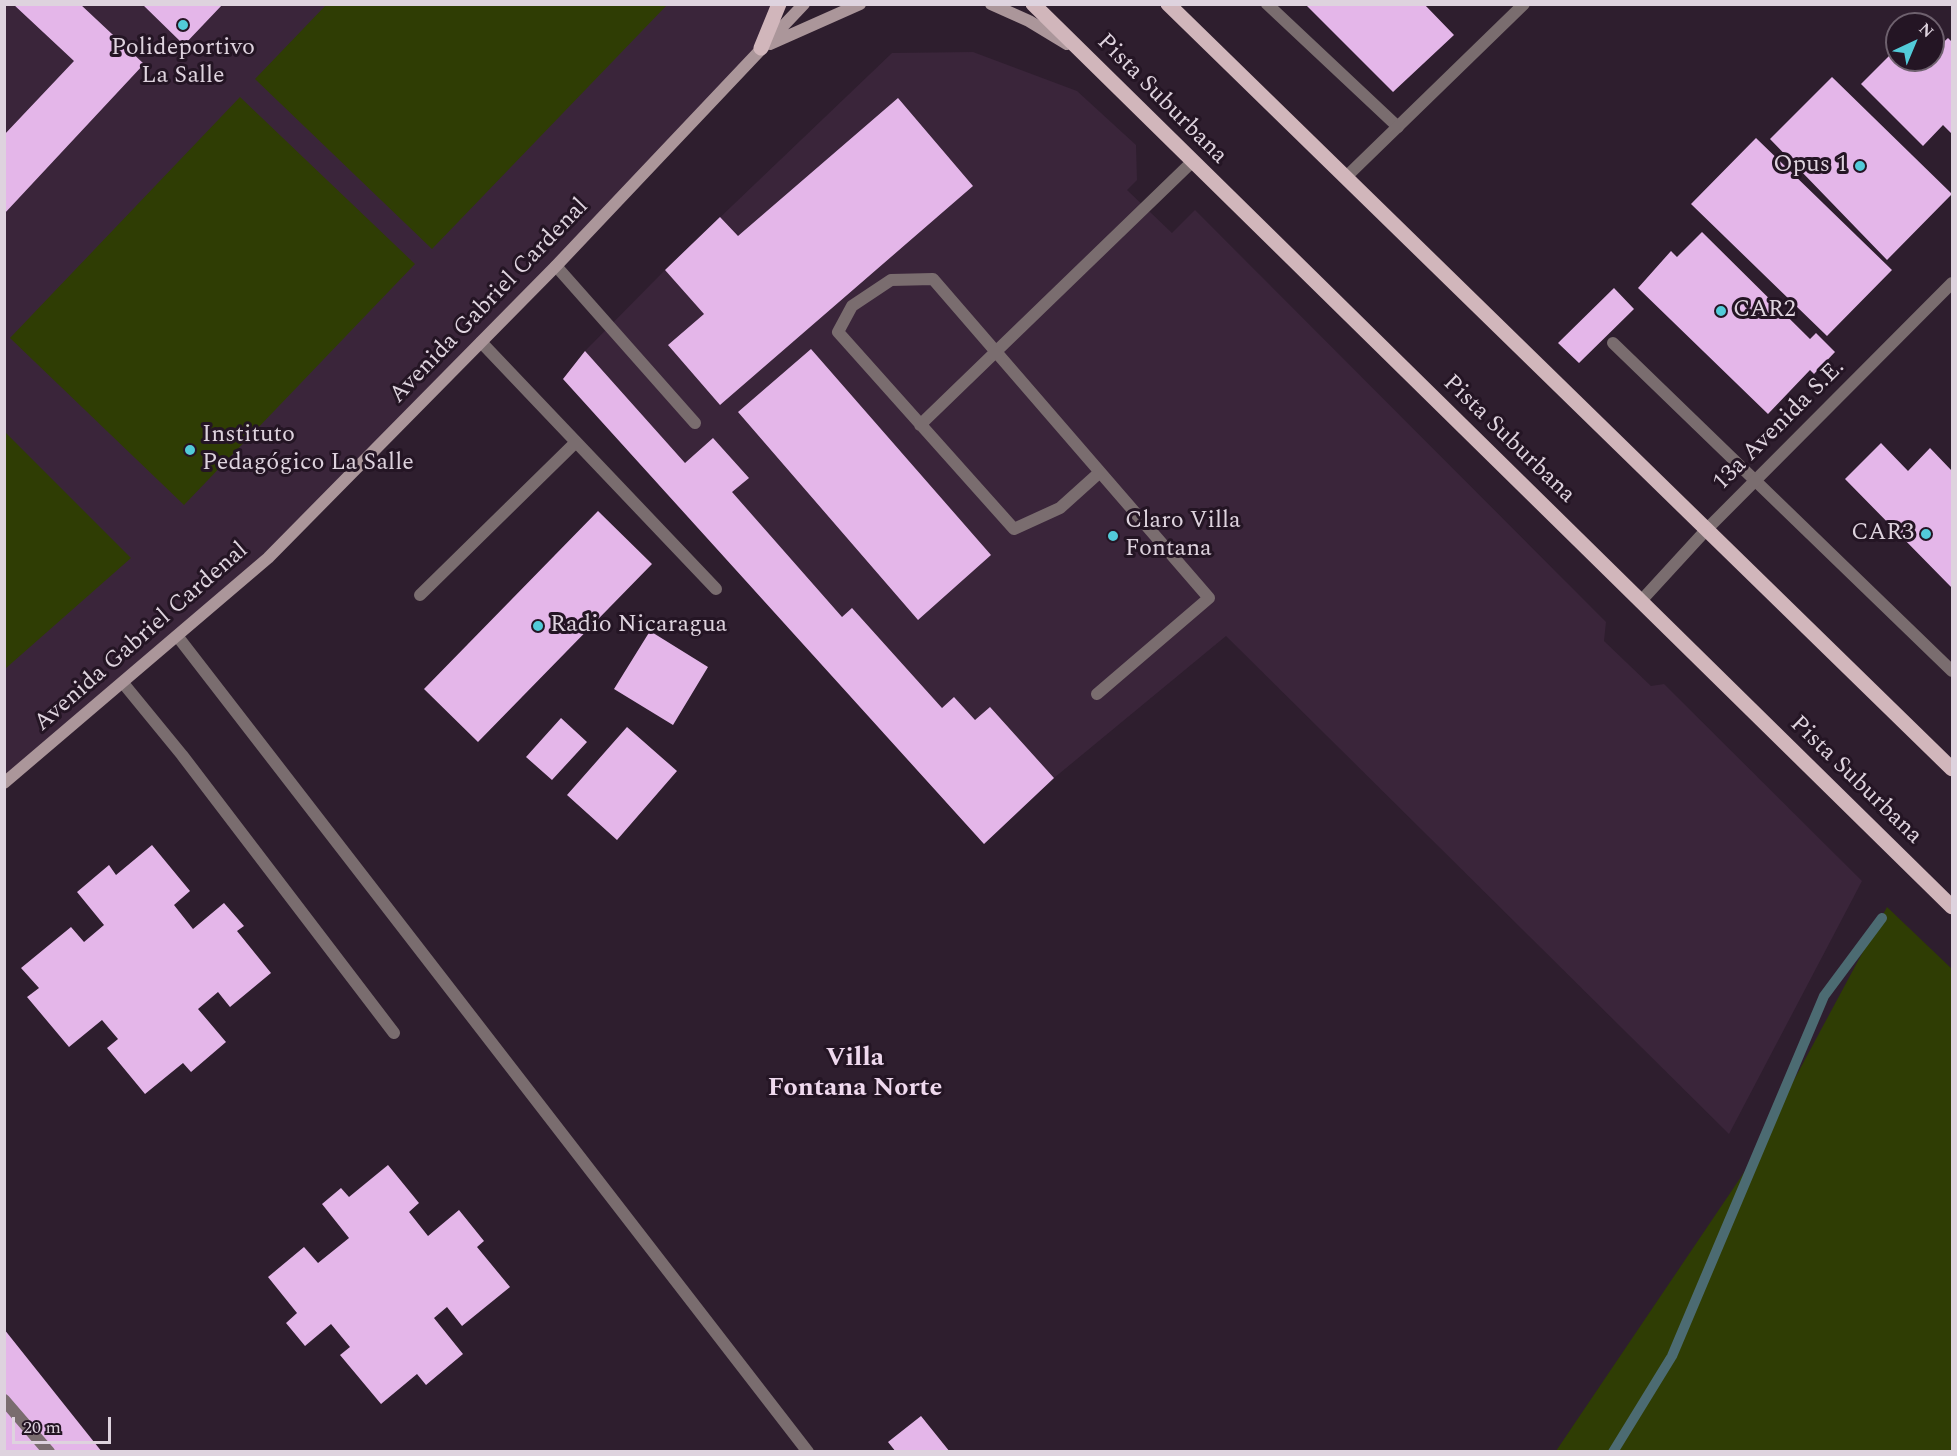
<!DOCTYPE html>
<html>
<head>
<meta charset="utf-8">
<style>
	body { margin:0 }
	#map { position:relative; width:1957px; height:1456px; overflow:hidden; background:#2e1e2e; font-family:Spectral,serif }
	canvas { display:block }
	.frame { position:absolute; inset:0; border:6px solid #ded3de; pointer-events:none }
	.north { position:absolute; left:1885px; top:12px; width:60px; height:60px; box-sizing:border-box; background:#241524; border:2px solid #6e616e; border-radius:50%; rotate:44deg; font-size:16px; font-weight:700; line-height:24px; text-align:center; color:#ded3de }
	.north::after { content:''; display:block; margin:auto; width:21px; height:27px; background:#52cbd9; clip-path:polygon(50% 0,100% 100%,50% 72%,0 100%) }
	.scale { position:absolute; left:12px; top:1417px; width:99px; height:27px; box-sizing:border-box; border:3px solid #ded3de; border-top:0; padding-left:8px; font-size:18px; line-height:21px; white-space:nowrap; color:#ded3de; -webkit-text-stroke:4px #241524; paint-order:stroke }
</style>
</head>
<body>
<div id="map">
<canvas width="1957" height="1456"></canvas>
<div class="frame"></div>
<div class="north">N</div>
<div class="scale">20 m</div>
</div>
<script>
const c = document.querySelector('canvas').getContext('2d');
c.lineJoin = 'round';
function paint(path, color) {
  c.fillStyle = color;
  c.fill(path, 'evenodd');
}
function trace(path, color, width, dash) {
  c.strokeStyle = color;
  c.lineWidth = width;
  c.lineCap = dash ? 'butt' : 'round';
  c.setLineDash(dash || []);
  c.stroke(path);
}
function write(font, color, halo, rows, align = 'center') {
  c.font = font + ' Spectral,serif';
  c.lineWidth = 6;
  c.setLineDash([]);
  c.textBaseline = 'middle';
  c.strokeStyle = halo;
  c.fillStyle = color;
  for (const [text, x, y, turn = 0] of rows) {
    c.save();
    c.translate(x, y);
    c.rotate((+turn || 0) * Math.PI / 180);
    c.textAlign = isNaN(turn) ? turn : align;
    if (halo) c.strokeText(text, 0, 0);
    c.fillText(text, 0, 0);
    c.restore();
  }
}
const built = new Path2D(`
	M 5,5 L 779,5 L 761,48 L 268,558 L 5,783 Z
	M 973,52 L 1077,91 L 1136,145 L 1137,180 L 1127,190 L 1172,233 L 1195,210 L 1606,622 L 1604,641 L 1651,686 L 1664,684 L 1862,881 L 1729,1134 L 1226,636 L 1054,778 L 984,844 L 563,379 L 585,351 L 665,270 L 892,53 Z`);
const green = new Path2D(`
	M 327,4 L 667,4 L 667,5 L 432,249 L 255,79 Z
	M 240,97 L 415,264 L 184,505 L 10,338 Z
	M 5,432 L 131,558 L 5,669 L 4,669 Z
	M 1887,907 L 1952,969 L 1952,1451 L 1556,1451 L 1745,1171 Z`);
const stream = new Path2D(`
	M 1613,1452 L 1672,1356 L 1824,996 L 1882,918`);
const building = new Path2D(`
	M 13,4 L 80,4 L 144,64 L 4,214 L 4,135 L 74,61 Z
	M 142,4 L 223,4 L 184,45 Z
	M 1305,4 L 1424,4 L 1454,35 L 1393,92 Z
	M 1948,38 L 1952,42 L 1952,134 L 1943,125 L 1923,146 L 1861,84 L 1897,48 L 1897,60 L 1933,60 L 1933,52 Z
	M 1832,77 L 1952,194 L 1887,260 L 1770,139 Z
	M 898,98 L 973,186 L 720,405 L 668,345 L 704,314 L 665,270 L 720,217 L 738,236 Z
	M 1756,138 L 1892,270 L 1827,336 L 1691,204 Z
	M 1702,232 L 1810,339 L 1816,333 L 1835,352 L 1814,374 L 1810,370 L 1768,414 L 1638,288 L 1671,251 L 1677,257 Z
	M 1614,288 L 1634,309 L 1579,363 L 1558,343 Z
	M 811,349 L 991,555 L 918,620 L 738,412 Z
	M 585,351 L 685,463 L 713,438 L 749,478 L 732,492 L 842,617 L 852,608 L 942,708 L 954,697 L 975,720 L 990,707 L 1054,778 L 984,844 L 563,379 Z
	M 1881,443 L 1908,471 L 1930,448 L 1952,471 L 1952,588 L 1845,479 Z
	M 598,511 L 652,564 L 478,742 L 424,689 Z
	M 650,631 L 708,667 L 673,725 L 614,689 Z
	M 561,718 L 587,742 L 552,780 L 526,757 Z
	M 627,727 L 677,771 L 617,840 L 567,795 Z
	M 152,845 L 190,891 L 174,905 L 193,929 L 224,903 L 244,926 L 237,931 L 271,973 L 230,1007 L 218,992 L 198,1009 L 226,1042 L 191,1072 L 183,1063 L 145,1094 L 107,1048 L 118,1039 L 102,1020 L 69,1047 L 27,997 L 39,988 L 21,968 L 71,927 L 84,942 L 104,925 L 77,892 L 109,865 L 116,875 Z
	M 388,1165 L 419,1203 L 409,1212 L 428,1236 L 459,1210 L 484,1241 L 477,1247 L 510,1287 L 462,1326 L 447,1307 L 434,1318 L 463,1354 L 426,1385 L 417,1374 L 381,1404 L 340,1355 L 350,1347 L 331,1324 L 305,1346 L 286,1323 L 297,1313 L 268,1277 L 304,1247 L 318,1263 L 349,1238 L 322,1204 L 341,1188 L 349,1197 Z
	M 4,1329 L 102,1452 L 4,1452 Z
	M 921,1416 L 950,1452 L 896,1452 L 888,1442 Z`);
const lane = new Path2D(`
	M 1267,4 L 1398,127
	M 556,266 L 695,423
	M 481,342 L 716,589
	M 1613,343 L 1952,671
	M 920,425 L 1192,162
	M 420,595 L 576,442
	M 123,683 L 182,755 L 394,1033
	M 1097,694 L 1209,598 L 933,279 L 891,280 L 852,306 L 838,332 L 1014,529 L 1060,508 L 1100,472
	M 4,1400 L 49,1452`);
const street = new Path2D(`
	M 1346,177 L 1524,4
	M 1640,602 L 1707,529 L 1952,283
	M 178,637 L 808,1452`);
const secondary = new Path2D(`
	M 991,4 L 1029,21 L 1067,44
	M 770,44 L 860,4
	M 4,783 L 268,558 L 556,266 L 804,4`);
const primary = new Path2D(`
	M 1033,4 L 1952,907
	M 1168,4 L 1952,769
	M 761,48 L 779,4`);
const markers = [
	[183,25,6,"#52cbd9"],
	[1860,166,6,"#52cbd9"],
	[1721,311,6,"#52cbd9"],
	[190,450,6,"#52cbd9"],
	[1926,534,6,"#52cbd9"],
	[1113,536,6,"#52cbd9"],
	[538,626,6,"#52cbd9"]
];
const poiNames = [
	["Polideportivo",183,49,"center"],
	["La Salle",183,77,"center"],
	["Opus 1",1848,166,"right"],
	["CAR2",1733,311],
	["Instituto",202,436],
	["Pedagógico La Salle",202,464],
	["Claro Villa",1125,522],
	["Fontana",1125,550],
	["CAR3",1914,534,"right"],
	["Radio Nicaragua",550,626]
];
const streetNames = [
	["Pista Suburbana",1161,100,45],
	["Avenida Gabriel Cardenal",490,302,-46],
	["13a Avenida S.E.",1780,426,-45],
	["Pista Suburbana",1508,440,44],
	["Avenida Gabriel Cardenal",142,638,-41],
	["Pista Suburbana",1855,781,44]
];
const neighbourhoodNames = [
	["Villa",855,1060],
	["Fontana Norte",855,1090]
];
paint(built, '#3a253a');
paint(green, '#2f3d04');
trace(stream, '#4c6b72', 10);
paint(building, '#e4b6e9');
trace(lane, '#7a6d6f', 12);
trace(street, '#7a6d6f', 12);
trace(secondary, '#ab969a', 12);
trace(primary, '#d1b6bb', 15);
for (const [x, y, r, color] of markers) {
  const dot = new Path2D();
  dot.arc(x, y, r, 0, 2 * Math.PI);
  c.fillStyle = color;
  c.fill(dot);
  trace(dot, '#241524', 2);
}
write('24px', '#ded3de', '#241524', poiNames, 'left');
write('24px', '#ded3de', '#241524', streetNames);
write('bold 26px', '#efd9ee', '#241524', neighbourhoodNames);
</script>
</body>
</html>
